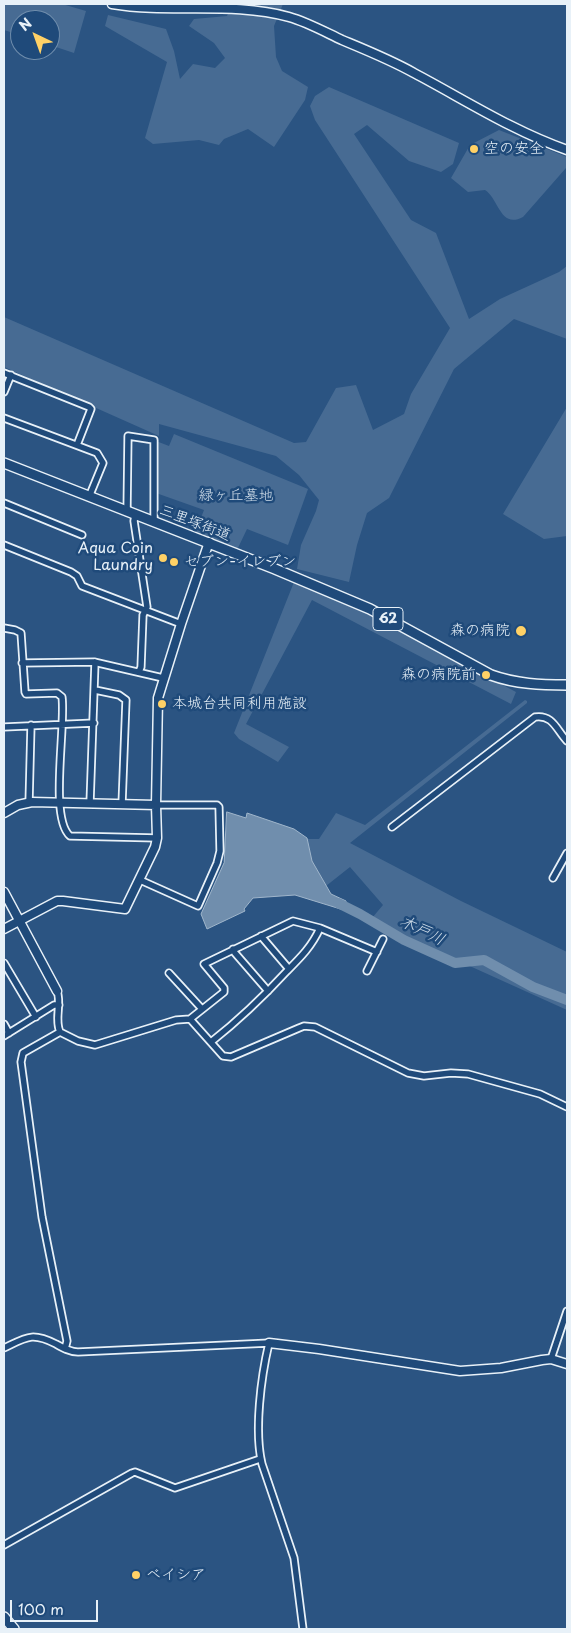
<!DOCTYPE html>
<html>
<head>
<meta charset="utf-8">
<style>
	body { margin:0 }
	#map { position:relative; width:571px; height:1633px; overflow:hidden; background:#2b5482; font-family:"Playpen Sans",sans-serif }
	canvas { display:block }
	.frame { position:absolute; inset:0; border:5px solid #e8f1f8; pointer-events:none }
	.north { position:absolute; left:10px; top:10px; width:50px; height:50px; box-sizing:border-box; background:#1f4a7a; border:1px solid #6f8dac; border-radius:50%; rotate:318deg; font-size:14px; font-weight:700; line-height:20px; text-align:center; color:#e8f1f8 }
	.north::after { content:''; display:block; margin:auto; width:18px; height:22px; background:#ffd166; clip-path:polygon(50% 0,100% 100%,50% 72%,0 100%) }
	.scale { position:absolute; left:10px; top:1600px; width:88px; height:22px; box-sizing:border-box; border:2px solid #e8f1f8; border-top:0; padding-left:6px; font-size:15px; line-height:18px; white-space:nowrap; color:#e8f1f8; -webkit-text-stroke:4px #1f4a7a; paint-order:stroke }
</style>
</head>
<body>
<div id="map">
<canvas width="571" height="1633"></canvas>
<div class="frame"></div>
<div class="north">N</div>
<div class="scale">100 m</div>
</div>
<script>
const c = document.querySelector('canvas').getContext('2d');
c.lineJoin = 'round';
function paint(path, color) {
  c.fillStyle = color;
  c.fill(path, 'evenodd');
}
function trace(path, color, width, dash) {
  c.strokeStyle = color;
  c.lineWidth = width;
  c.lineCap = dash ? 'butt' : 'round';
  c.setLineDash(dash || []);
  c.stroke(path);
}
function write(font, color, halo, rows, align = 'center') {
  c.font = font + ' "Playpen Sans","Klee One",sans-serif';
  c.lineWidth = 5;
  c.setLineDash([]);
  c.textBaseline = 'middle';
  c.strokeStyle = halo;
  c.fillStyle = color;
  for (const [text, x, y, turn = 0] of rows) {
    c.save();
    c.translate(x, y);
    c.rotate((+turn || 0) * Math.PI / 180);
    c.textAlign = isNaN(turn) ? turn : align;
    if (halo) c.strokeText(text, 0, 0);
    c.fillText(text, 0, 0);
    c.restore();
  }
}
const green = new Path2D(`
	M 4,4 L 62,4 L 86,11 L 74,53 L 50,45 L 50,20 L 20,20 L 20,35 L 4,30 Z
	M 232,4 L 283,4 L 274,26 L 276,57 L 282,71 L 308,87 L 305,100 L 274,147 L 248,129 L 224,139 L 219,145 L 199,140 L 153,144 L 145,138 L 167,62 L 105,26 L 108,15 L 166,29 L 174,51 L 180,79 L 193,64 L 215,68 L 225,58 L 214,43 L 189,26 L 194,19 L 227,16 Z
	M 329,87 L 459,143 L 453,164 L 441,172 L 409,161 L 367,125 L 354,134 L 411,220 L 436,233 L 469,319 L 500,299 L 559,272 L 567,266 L 567,339 L 514,319 L 454,369 L 389,498 L 367,513 L 357,545 L 349,582 L 297,569 L 301,545 L 316,511 L 319,500 L 299,475 L 276,456 L 159,424 L 159,436 L 4,367 L 4,317 L 294,443 L 306,442 L 336,388 L 356,385 L 373,430 L 404,414 L 411,394 L 450,328 L 315,120 L 310,106 L 315,96 Z
	M 499,130 L 567,157 L 566,168 L 523,217 C 500,229 499,199 485,190 L 468,192 L 451,178 L 470,145 Z
	M 567,407 L 567,536 L 544,539 L 503,514 Z
	M 174,434 L 308,489 L 288,545 L 247,529 L 237,550 L 195,533 L 204,510 L 156,493 L 156,441 L 169,446 Z
	M 294,582 L 364,611 L 516,692 L 511,704 L 312,600 L 246,724 L 289,747 L 278,762 L 239,739 L 234,733 Z
	M 525,700 L 527,701 L 527,703 L 350,843 L 461,901 L 567,952 L 567,1010 L 410,939 L 372,918 L 383,905 L 350,867 L 326,886 L 311,861 L 307,839 L 319,839 L 336,813 L 365,825 Z`);
const water = new Path2D(`
	M 227,812 L 246,818 L 247,813 L 294,829 L 307,838 L 312,861 L 331,894 L 346,901 L 346,903 L 350,905 L 347,911 L 295,895 L 253,898 L 244,909 L 245,911 L 207,929 L 201,914 L 224,863 Z`);
const river = new Path2D(`
	M 338,903 L 360,914 L 404,940 L 455,963 L 484,960 L 533,987 L 567,1000`);
const minor = new Path2D(`
	M 4,373 L 89,407 L 91,409 L 77,445
	M 4,392 L 11,375
	M 4,418 L 97,453 L 103,463 L 89,497
	M 4,503 L 82,535
	M 127,512 L 128,436 L 154,440 L 154,522
	M 135,515 L 134,521 L 147,607 L 143,615 L 141,667 L 139,672
	M 4,545 L 71,572 L 77,576 L 82,586 L 181,624
	M 4,628 L 15,630 L 21,633 L 25,692 L 26,694 L 57,693 L 62,697 C 66,727 49,818 70,836 L 157,838
	M 22,663 L 94,662 L 163,678
	M 95,690 L 119,695 L 126,700 L 122,804
	M 4,727 L 94,723
	M 29,803 L 31,725
	M 90,803 L 95,662
	M 392,827 L 535,717 C 553,714 557,731 567,741
	M 553,878 L 567,853
	M 140,880 L 198,906 L 217,863 L 220,851 L 219,807 L 217,805 L 156,805
	M 261,936 L 289,969
	M 233,949 L 235,953 L 268,991
	M 4,963 L 36,1017
	M 367,971 L 383,939
	M 169,973 L 202,1009
	M 57,991 C 62,1004 54,1019 60,1032
	M 190,1019 L 223,1056 L 231,1057 L 299,1028 L 304,1026 L 315,1027 L 408,1073 L 424,1076 L 451,1073 L 468,1074 L 540,1094 L 567,1107
	M 4,1024 L 9,1033
	M 4,1036 L 54,1005 L 59,1005
	M 211,1042 C 239,1020 263,997 287,971 C 301,957 312,946 320,928
	M 4,1348 C 27,1337 32,1332 56,1344 C 63,1348 70,1352 78,1352 L 269,1343 C 261,1377 254,1431 262,1464 L 294,1558 L 303,1629
	M 65,1349 L 67,1341 L 42,1217 L 21,1062 L 23,1053 L 60,1032 L 78,1041 L 95,1045 L 176,1020 L 190,1019 L 224,992 L 224,988 L 204,964 L 293,921 L 320,928 L 377,952
	M 551,1359 L 567,1311
	M 4,1545 L 132,1473 L 135,1472 L 175,1488 L 260,1459`);
const tertiary = new Path2D(`
	M 112,4 C 170,14 232,1 289,17 C 307,22 325,32 342,40 C 366,50 391,60 414,73 C 465,100 513,131 567,150
	M 4,813 L 18,805 L 32,802 L 156,805
	M 4,892 L 57,991
	M 4,929 L 57,901 L 63,901 L 125,909 L 155,847 L 157,838 L 156,805 L 158,698 L 181,624 L 209,542
	M 269,1343 L 319,1349 L 460,1371 L 501,1368 L 542,1360 L 551,1359 L 567,1364`);
const primary = new Path2D(`
	M 4,463 L 275,569 L 370,609 L 491,675 C 516,684 541,685 567,685
	M 4,1617 L 14,1629`);
const markers = [
	[474,149,5,"#ffd166"],
	[163,558,5,"#ffd166"],
	[174,562,5,"#ffd166"],
	[521,631,6,"#ffd166"],
	[486,675,5,"#ffd166"],
	[162,704,5,"#ffd166"],
	[136,1575,5,"#ffd166"]
];
const shields = [
	[388,619,30]
];
const shieldNames = [
	["62",388,619]
];
const poiNames = [
	["空の安全",484,149],
	["Aqua Coin",153,549,"right"],
	["Laundry",153,566,"right"],
	["セブン-イレブン",184,562],
	["森の病院",510,631,"right"],
	["森の病院前",476,675,"right"],
	["本城台共同利用施設",172,704],
	["ベイシア",146,1575]
];
const parkNames = [
	["緑ヶ丘墓地",236,496]
];
const streetNames = [
	["三里塚街道",195,523,21]
];
const waterNames = [
	["木戸川",422,931,26]
];
paint(green, '#476b93');
paint(water, '#708ead');
trace(water, '#a0b6cb', 1);
trace(river, '#708ead', 10);
trace(minor, '#e8f1f8', 9);
trace(tertiary, '#e8f1f8', 11);
trace(primary, '#e8f1f8', 12);
trace(minor, '#1f4a7a', 5.5);
trace(tertiary, '#1f4a7a', 8);
trace(primary, '#1f4a7a', 9);
for (const [x, y, r, color] of markers) {
  const dot = new Path2D();
  dot.arc(x, y, r, 0, 2 * Math.PI);
  c.fillStyle = color;
  c.fill(dot);
  trace(dot, '#1f4a7a', 2);
}
for (const [x, y, w] of shields) {
  const box = new Path2D();
  box.roundRect(x - w / 2, y - 11.5, w, 23, 4);
  c.fillStyle = '#1f4a7a';
  c.fill(box);
  trace(box, '#e8f1f8', 1);
}
write('bold 14px', '#e8f1f8', null, shieldNames);
write('15px', '#e8f1f8', '#1f4a7a', poiNames, 'left');
write('15px', '#d0dde9', '#1f4a7a', parkNames);
write('15px', '#e8f1f8', '#1f4a7a', streetNames);
write('italic 16px', '#d0dde9', '#1f4a7a', waterNames);
</script>
</body>
</html>
